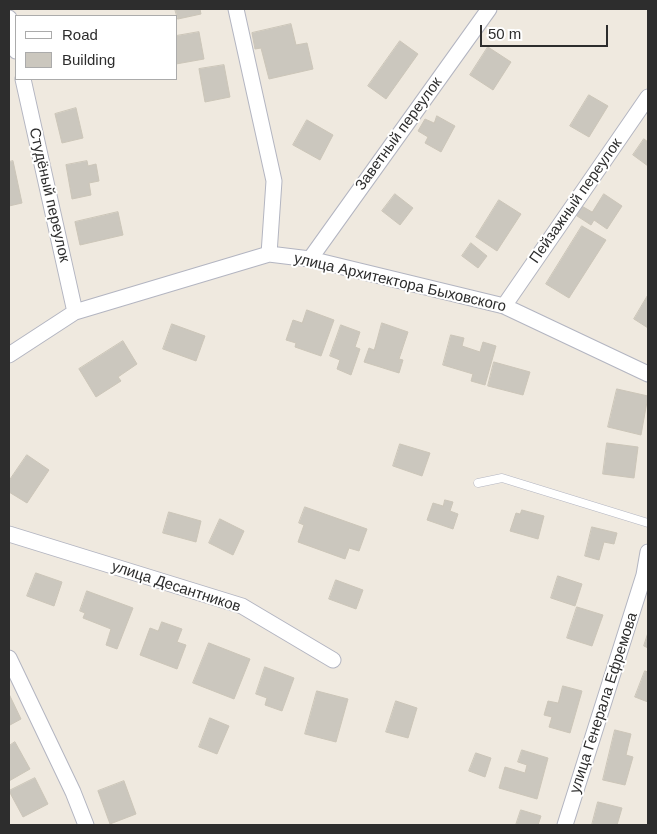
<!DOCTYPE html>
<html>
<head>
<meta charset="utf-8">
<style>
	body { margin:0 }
	#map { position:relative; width:657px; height:834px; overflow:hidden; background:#efe9df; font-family:Helvetica,sans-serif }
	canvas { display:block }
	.frame { position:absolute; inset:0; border:10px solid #2d2d2d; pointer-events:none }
	.legend { position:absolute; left:15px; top:15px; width:162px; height:65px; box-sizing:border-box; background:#fff; border:1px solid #ababab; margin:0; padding:6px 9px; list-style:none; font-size:15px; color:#2d2d2d }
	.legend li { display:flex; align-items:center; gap:10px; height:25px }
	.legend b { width:25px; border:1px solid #ababab }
	.scale { position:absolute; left:480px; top:25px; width:128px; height:22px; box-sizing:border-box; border:2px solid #2d2d2d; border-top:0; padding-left:6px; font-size:15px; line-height:18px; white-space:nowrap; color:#2d2d2d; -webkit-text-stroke:4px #fff; paint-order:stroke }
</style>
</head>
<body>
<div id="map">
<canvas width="657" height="834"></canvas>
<div class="frame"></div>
<ul class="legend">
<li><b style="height:6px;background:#fff"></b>Road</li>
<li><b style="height:14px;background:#cbc7be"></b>Building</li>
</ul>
<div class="scale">50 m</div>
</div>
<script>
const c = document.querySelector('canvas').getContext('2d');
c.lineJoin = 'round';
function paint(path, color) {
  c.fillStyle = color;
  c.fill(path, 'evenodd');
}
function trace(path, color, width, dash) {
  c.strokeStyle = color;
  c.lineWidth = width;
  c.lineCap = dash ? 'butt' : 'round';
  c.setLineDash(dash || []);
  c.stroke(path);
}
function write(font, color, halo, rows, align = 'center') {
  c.font = font + ' Helvetica,sans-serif';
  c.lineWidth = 4;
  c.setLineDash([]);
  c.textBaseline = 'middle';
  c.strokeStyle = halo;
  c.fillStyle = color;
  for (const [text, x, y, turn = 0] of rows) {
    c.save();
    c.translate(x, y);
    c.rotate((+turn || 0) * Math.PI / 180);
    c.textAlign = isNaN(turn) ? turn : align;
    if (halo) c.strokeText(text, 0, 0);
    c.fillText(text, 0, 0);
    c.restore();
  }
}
const building = new Path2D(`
	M 175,9 L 200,9 L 201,14 L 178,19 Z
	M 291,24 L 296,45 L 307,43 L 313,69 L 269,79 L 261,48 L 255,49 L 252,33 Z
	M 199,32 L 204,59 L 176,64 L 176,36 Z
	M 400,41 L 418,54 L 386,99 L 368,86 Z
	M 488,47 L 511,62 L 493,90 L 470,75 Z
	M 224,65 L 230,97 L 205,102 L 199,69 Z
	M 589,95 L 608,106 L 589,137 L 570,126 Z
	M 76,108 L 83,138 L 62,143 L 55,114 Z
	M 437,116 L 455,126 L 441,152 L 425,143 L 428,137 L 418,131 L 425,119 L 434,123 Z
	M 307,120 L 333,135 L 320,160 L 293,145 Z
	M 644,139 L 648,142 L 648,166 L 633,155 Z
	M 13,161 L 22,203 L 9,206 L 9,162 Z
	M 87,161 L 88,166 L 96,164 L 99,181 L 89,183 L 91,195 L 72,199 L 66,165 Z
	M 395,194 L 413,208 L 400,225 L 382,211 Z
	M 604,194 L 622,206 L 607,229 L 594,220 L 591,225 L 574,214 L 580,205 L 592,212 Z
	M 499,200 L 521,214 L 497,251 L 476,237 Z
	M 118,212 L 123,235 L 80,245 L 75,222 Z
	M 582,226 L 606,240 L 569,298 L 546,284 Z
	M 471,243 L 487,256 L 478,268 L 462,256 Z
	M 648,295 L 648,328 L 634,319 Z
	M 307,310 L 334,320 L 321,356 L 295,347 L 296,343 L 286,340 L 293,320 L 302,323 Z
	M 382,323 L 408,332 L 399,359 L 403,360 L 399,373 L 364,362 L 369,348 L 374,350 Z
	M 172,324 L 205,336 L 196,361 L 163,349 Z
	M 341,325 L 360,332 L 355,347 L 360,349 L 351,375 L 337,369 L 340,360 L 330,356 Z
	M 451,335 L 464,338 L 462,346 L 480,352 L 483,342 L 496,346 L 485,385 L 471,381 L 473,374 L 443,365 Z
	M 123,341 L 137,364 L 118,377 L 121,381 L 96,397 L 79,369 Z
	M 494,362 L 530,372 L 523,395 L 488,386 Z
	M 617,389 L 648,396 L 641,435 L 608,427 Z
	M 607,443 L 638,447 L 634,478 L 603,474 Z
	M 400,444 L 430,453 L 422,476 L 393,466 Z
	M 27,455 L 49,470 L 27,503 L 9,492 L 9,481 Z
	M 445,500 L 453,502 L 450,511 L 458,514 L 453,529 L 427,520 L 433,503 L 443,506 Z
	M 305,507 L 367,529 L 359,551 L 349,548 L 345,559 L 298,542 L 304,525 L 299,523 Z
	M 522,510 L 544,516 L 538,539 L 510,531 L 516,513 L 520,514 Z
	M 169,512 L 201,521 L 196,542 L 163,533 Z
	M 220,519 L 244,531 L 233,555 L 209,543 Z
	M 592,527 L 617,533 L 614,544 L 604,542 L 599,560 L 585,556 Z
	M 36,573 L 62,582 L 54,606 L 27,596 Z
	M 558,576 L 582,584 L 575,606 L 551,598 Z
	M 336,580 L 363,590 L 356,609 L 329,599 Z
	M 87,591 L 133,608 L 117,649 L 106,645 L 111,629 L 83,618 L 85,613 L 80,611 Z
	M 577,607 L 603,615 L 592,646 L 567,638 Z
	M 162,622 L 182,629 L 177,642 L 186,645 L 177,669 L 140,655 L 150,628 L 158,631 Z
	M 648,633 L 648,648 L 644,646 Z
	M 209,643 L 250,659 L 234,699 L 193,683 Z
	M 265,667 L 294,678 L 282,711 L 265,705 L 267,698 L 256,694 Z
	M 645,671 L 648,672 L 648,702 L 635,697 Z
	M 563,686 L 582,691 L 570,733 L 549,727 L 552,717 L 544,715 L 548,701 L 558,703 Z
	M 317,691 L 348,699 L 336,742 L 305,734 Z
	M 9,694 L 21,719 L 10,725 L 9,723 Z
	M 396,701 L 417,708 L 408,738 L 386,732 Z
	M 210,718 L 229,726 L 217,754 L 199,747 Z
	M 615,730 L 631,734 L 626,755 L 633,757 L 625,785 L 603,780 Z
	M 15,742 L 30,769 L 9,781 L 9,746 Z
	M 522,750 L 548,758 L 537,799 L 499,788 L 505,767 L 525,773 L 527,765 L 518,762 Z
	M 476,753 L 491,758 L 485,777 L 469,771 Z
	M 35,778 L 48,804 L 23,817 L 9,791 Z
	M 124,781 L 136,814 L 110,824 L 98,791 Z
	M 598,802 L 622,808 L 617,825 L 592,825 Z
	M 521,810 L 541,816 L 538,825 L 516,825 Z`);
const lane = new Path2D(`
	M 478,483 L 502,478 L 648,523`);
const street = new Path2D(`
	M 236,9 L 274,181 L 269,254
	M 9,18 L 16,51
	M 23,79 L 75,312
	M 310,259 L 489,9
	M 504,306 L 648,97
	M 9,355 L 75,312 L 269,254 L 310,259 L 504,306 L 648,374
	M 9,534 L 242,606 L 333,660
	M 9,658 L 73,792 L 86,825
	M 565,825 L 644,575 L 648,552`);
const streetNames = [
	["Заветный переулок",399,134,-54],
	["Студёный переулок",49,195,77],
	["Пейзажный переулок",576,201,-55],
	["улица Архитектора Быховского",400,283,13],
	["улица Десантников",176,587,18],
	["улица Генерала Ефремова",604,703,-72]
];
paint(building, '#cbc7be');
trace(building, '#cbc5b8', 1);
trace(lane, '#b3b5c1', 9);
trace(street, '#b3b5c1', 17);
trace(lane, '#fff', 8);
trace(street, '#fff', 15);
write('15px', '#2d2d2d', '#fff', streetNames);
</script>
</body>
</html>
